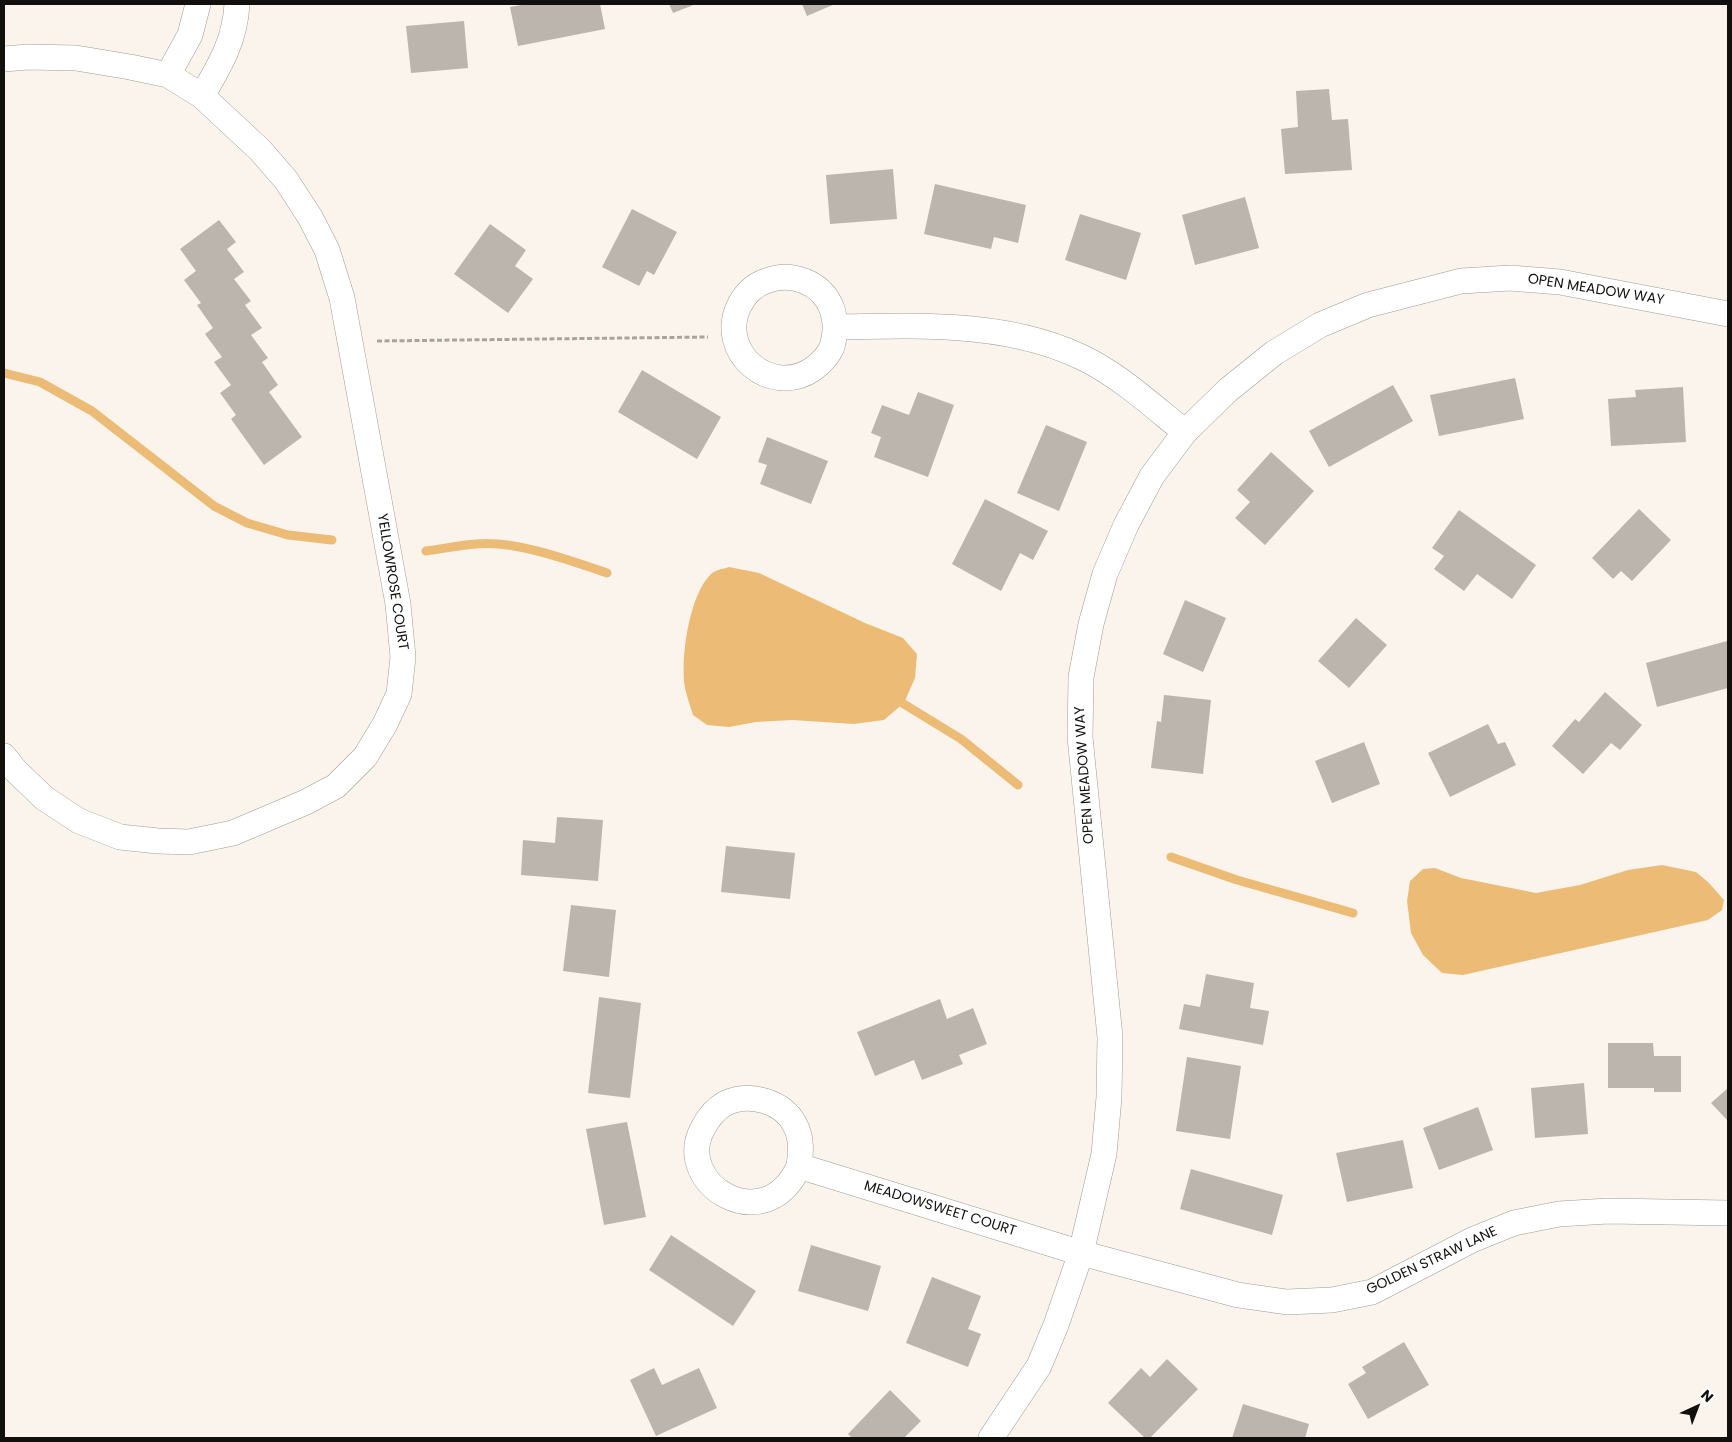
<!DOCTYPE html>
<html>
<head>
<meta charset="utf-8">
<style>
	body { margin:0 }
	#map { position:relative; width:1732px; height:1442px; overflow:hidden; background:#faf4ec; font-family:Poppins,sans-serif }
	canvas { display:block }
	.frame { position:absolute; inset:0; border:5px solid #12100d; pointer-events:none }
	.north { position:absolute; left:1672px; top:1382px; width:50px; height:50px; -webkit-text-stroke:4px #fff; paint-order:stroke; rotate:43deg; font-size:14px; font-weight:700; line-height:20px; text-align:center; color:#12100d }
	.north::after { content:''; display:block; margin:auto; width:18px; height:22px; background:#12100d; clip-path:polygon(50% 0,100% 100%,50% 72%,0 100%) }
</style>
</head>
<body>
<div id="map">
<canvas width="1732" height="1442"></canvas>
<div class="frame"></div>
<div class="north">N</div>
</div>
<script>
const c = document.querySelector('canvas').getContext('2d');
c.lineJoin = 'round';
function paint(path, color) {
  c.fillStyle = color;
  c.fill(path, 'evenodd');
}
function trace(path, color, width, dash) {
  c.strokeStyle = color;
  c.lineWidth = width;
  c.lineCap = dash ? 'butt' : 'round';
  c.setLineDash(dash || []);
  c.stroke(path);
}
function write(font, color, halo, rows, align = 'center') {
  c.font = font + ' Poppins,sans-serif';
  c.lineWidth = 5;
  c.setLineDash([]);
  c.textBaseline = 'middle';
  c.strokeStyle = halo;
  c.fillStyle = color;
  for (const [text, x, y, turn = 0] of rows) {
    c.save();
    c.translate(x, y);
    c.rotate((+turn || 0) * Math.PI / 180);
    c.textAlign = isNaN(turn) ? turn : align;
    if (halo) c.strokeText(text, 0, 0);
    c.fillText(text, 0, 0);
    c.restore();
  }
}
const water = new Path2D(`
	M 729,567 L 759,573 L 865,623 L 903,638 L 917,654 L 915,678 L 904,703 L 884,720 L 854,724 L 792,720 L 756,722 L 729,727 L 707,725 L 693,715 C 690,706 687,697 685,688 C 680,659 689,595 711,574 C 715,570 723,569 729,567 Z
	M 1662,865 L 1696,872 L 1709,883 L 1724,900 L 1722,910 L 1708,920 L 1463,975 L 1442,973 L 1423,955 L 1411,933 L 1407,901 L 1410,881 L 1423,869 L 1435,868 L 1461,878 L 1536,893 L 1580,885 L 1628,870 Z`);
const stream = new Path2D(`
	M 4,373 L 40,382 L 92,411 L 214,506 L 247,523 L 288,535 L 332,540
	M 426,551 C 443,549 459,545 476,544 C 515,540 569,560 607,573
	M 894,698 L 961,739 L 1018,785
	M 1171,857 L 1237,880 L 1353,913`);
const building = new Path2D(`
	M 526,4 L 600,4 L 605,29 L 518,46 L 510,7 Z
	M 669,4 L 696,4 L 673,13 Z
	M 802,4 L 835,4 L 807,16 Z
	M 464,21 L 468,68 L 411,73 L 406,26 Z
	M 1329,89 L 1332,120 L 1348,119 L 1352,170 L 1285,174 L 1281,129 L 1298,127 L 1296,91 Z
	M 893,169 L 897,219 L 830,224 L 826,175 Z
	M 935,184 L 1026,205 L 1018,243 L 994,237 L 991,249 L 924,234 Z
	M 1245,197 L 1259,248 L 1195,265 L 1182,215 Z
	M 632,209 L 677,232 L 654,275 L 647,271 L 639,286 L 602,267 Z
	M 1080,214 L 1141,233 L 1126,280 L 1065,260 Z
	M 219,220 L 236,242 L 227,249 L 244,272 L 234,279 L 251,301 L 245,305 L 262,328 L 251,335 L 268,358 L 262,362 L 278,385 L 269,392 L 302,437 L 264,465 L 231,419 L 236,415 L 220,393 L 231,385 L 214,362 L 222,357 L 205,334 L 213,328 L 197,305 L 201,303 L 184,280 L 196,271 L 180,249 Z
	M 490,224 L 526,250 L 515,266 L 533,279 L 508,313 L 454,274 Z
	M 642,370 L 721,417 L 697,459 L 618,412 Z
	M 1515,378 L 1524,419 L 1439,436 L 1430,395 Z
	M 1393,385 L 1413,421 L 1329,467 L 1309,431 Z
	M 1683,387 L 1686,442 L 1611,446 L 1608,399 L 1636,397 L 1635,390 Z
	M 918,392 L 954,405 L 928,477 L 874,457 L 881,437 L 871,433 L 882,405 L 909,415 Z
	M 1046,425 L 1087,442 L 1059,511 L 1017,493 Z
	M 767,437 L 828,461 L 811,504 L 760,484 L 767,465 L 758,462 Z
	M 1271,452 L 1314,491 L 1265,545 L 1235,518 L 1250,502 L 1237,490 Z
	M 985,499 L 1048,531 L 1033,560 L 1020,553 L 1001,591 L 952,564 Z
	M 1639,509 L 1671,540 L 1632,581 L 1621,571 L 1613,579 L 1592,558 Z
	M 1459,510 L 1536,565 L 1512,599 L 1477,574 L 1464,591 L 1434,569 L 1444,556 L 1432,548 Z
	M 1185,600 L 1226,618 L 1203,672 L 1163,654 Z
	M 1356,618 L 1387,645 L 1349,688 L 1318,661 Z
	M 1727,641 L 1728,688 L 1657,707 L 1646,663 Z
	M 1605,692 L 1642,725 L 1620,750 L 1611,743 L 1583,774 L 1552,746 L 1575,719 L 1579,722 Z
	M 1164,695 L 1211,700 L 1203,774 L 1151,768 L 1157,721 L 1161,722 Z
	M 1488,724 L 1498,744 L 1505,742 L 1516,765 L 1450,797 L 1428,753 Z
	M 1364,742 L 1380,784 L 1332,803 L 1315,761 Z
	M 557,817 L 603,820 L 598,881 L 521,875 L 523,840 L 555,843 Z
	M 726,846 L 795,853 L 790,899 L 721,892 Z
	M 571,905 L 616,910 L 609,977 L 563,971 Z
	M 1206,974 L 1254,983 L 1250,1008 L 1269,1011 L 1263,1045 L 1179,1029 L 1184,1004 L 1200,1007 Z
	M 599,997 L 641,1003 L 630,1098 L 588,1093 Z
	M 940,999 L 947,1019 L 973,1008 L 987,1044 L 959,1055 L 963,1064 L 922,1080 L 914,1060 L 875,1076 L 857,1032 Z
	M 1608,1043 L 1653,1043 L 1654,1056 L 1681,1056 L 1681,1092 L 1654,1092 L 1654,1088 L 1608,1088 Z
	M 1187,1057 L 1241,1066 L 1230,1139 L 1176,1131 Z
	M 1584,1083 L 1588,1134 L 1535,1138 L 1531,1088 Z
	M 1728,1088 L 1728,1121 L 1711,1103 Z
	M 1478,1107 L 1493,1150 L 1439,1170 L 1423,1128 Z
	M 627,1122 L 646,1217 L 604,1225 L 586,1129 Z
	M 1403,1140 L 1413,1188 L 1347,1202 L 1336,1153 Z
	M 1191,1169 L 1283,1195 L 1272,1235 L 1180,1209 Z
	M 671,1235 L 756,1291 L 733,1326 L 649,1270 Z
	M 811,1245 L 881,1266 L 868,1311 L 798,1291 Z
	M 932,1277 L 981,1296 L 968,1329 L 981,1334 L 968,1367 L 906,1343 Z
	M 1404,1342 L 1429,1385 L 1368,1419 L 1348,1384 L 1366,1373 L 1362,1367 Z
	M 1167,1359 L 1198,1389 L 1150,1438 L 1145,1438 L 1108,1403 L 1141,1368 L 1150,1377 Z
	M 654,1368 L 662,1385 L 699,1368 L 717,1408 L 656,1436 L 630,1380 Z
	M 890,1390 L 921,1421 L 904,1438 L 852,1438 L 848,1434 Z
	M 1243,1404 L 1309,1424 L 1305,1438 L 1232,1438 Z`);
const path = new Path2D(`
	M 377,341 L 708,337`);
const minor = new Path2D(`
	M 4,59 L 28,57 L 76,58 L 130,67 L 168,75 L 202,96 L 260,150 L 286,180 L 310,217 L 327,250 L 342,298 L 398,604 L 403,657 L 399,694 L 385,724 L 365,757 L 336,786 L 306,802 L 233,833 L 189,842 L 158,841 L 120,837 L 79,821 L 44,798 L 15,770 L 4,756
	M 168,75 L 190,35 L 198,4
	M 202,96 C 220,65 235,41 237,4
	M 836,327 C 834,321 834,314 832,309 C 822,282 791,271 766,281 C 754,285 745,294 739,306 C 717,352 771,398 813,369 C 820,364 827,357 831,349 C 834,343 834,334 836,327 C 920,325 1017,321 1093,363 C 1127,382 1155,408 1185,432
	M 799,1166 C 766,1241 672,1184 703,1128 C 708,1118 715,1109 726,1103 C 749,1092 783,1101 795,1125 C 802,1138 801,1152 799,1166 L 1081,1253 L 1238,1295 L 1287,1302 L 1332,1300 L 1372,1292 L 1472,1240 L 1514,1223 L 1559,1214 L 1608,1211 L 1728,1213
	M 991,1438 L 1039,1366 L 1056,1325 L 1081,1253 L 1104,1154 L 1109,1097 L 1110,1037 L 1080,737 L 1081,677 L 1091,624 L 1105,574 L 1126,525 L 1152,476 L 1185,432 L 1228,390 L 1274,353 L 1320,325 L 1368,305 L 1461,281 L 1510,278 L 1560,282 L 1728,314`);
const streetNames = [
	["OPEN MEADOW WAY",1596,290,9],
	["YELLOWROSE COURT",392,582,81],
	["OPEN MEADOW WAY",1085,775,-94],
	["MEADOWSWEET COURT",940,1209,17],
	["GOLDEN STRAW LANE",1432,1261,-25]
];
paint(water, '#ecbc76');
trace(stream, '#ecbc76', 9);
paint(building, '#bbb5ae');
trace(minor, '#a19b94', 26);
trace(path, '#a8a39d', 3, [5, 2.5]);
trace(minor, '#fff', 25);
write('14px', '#12100d', '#fff', streetNames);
</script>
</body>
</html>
